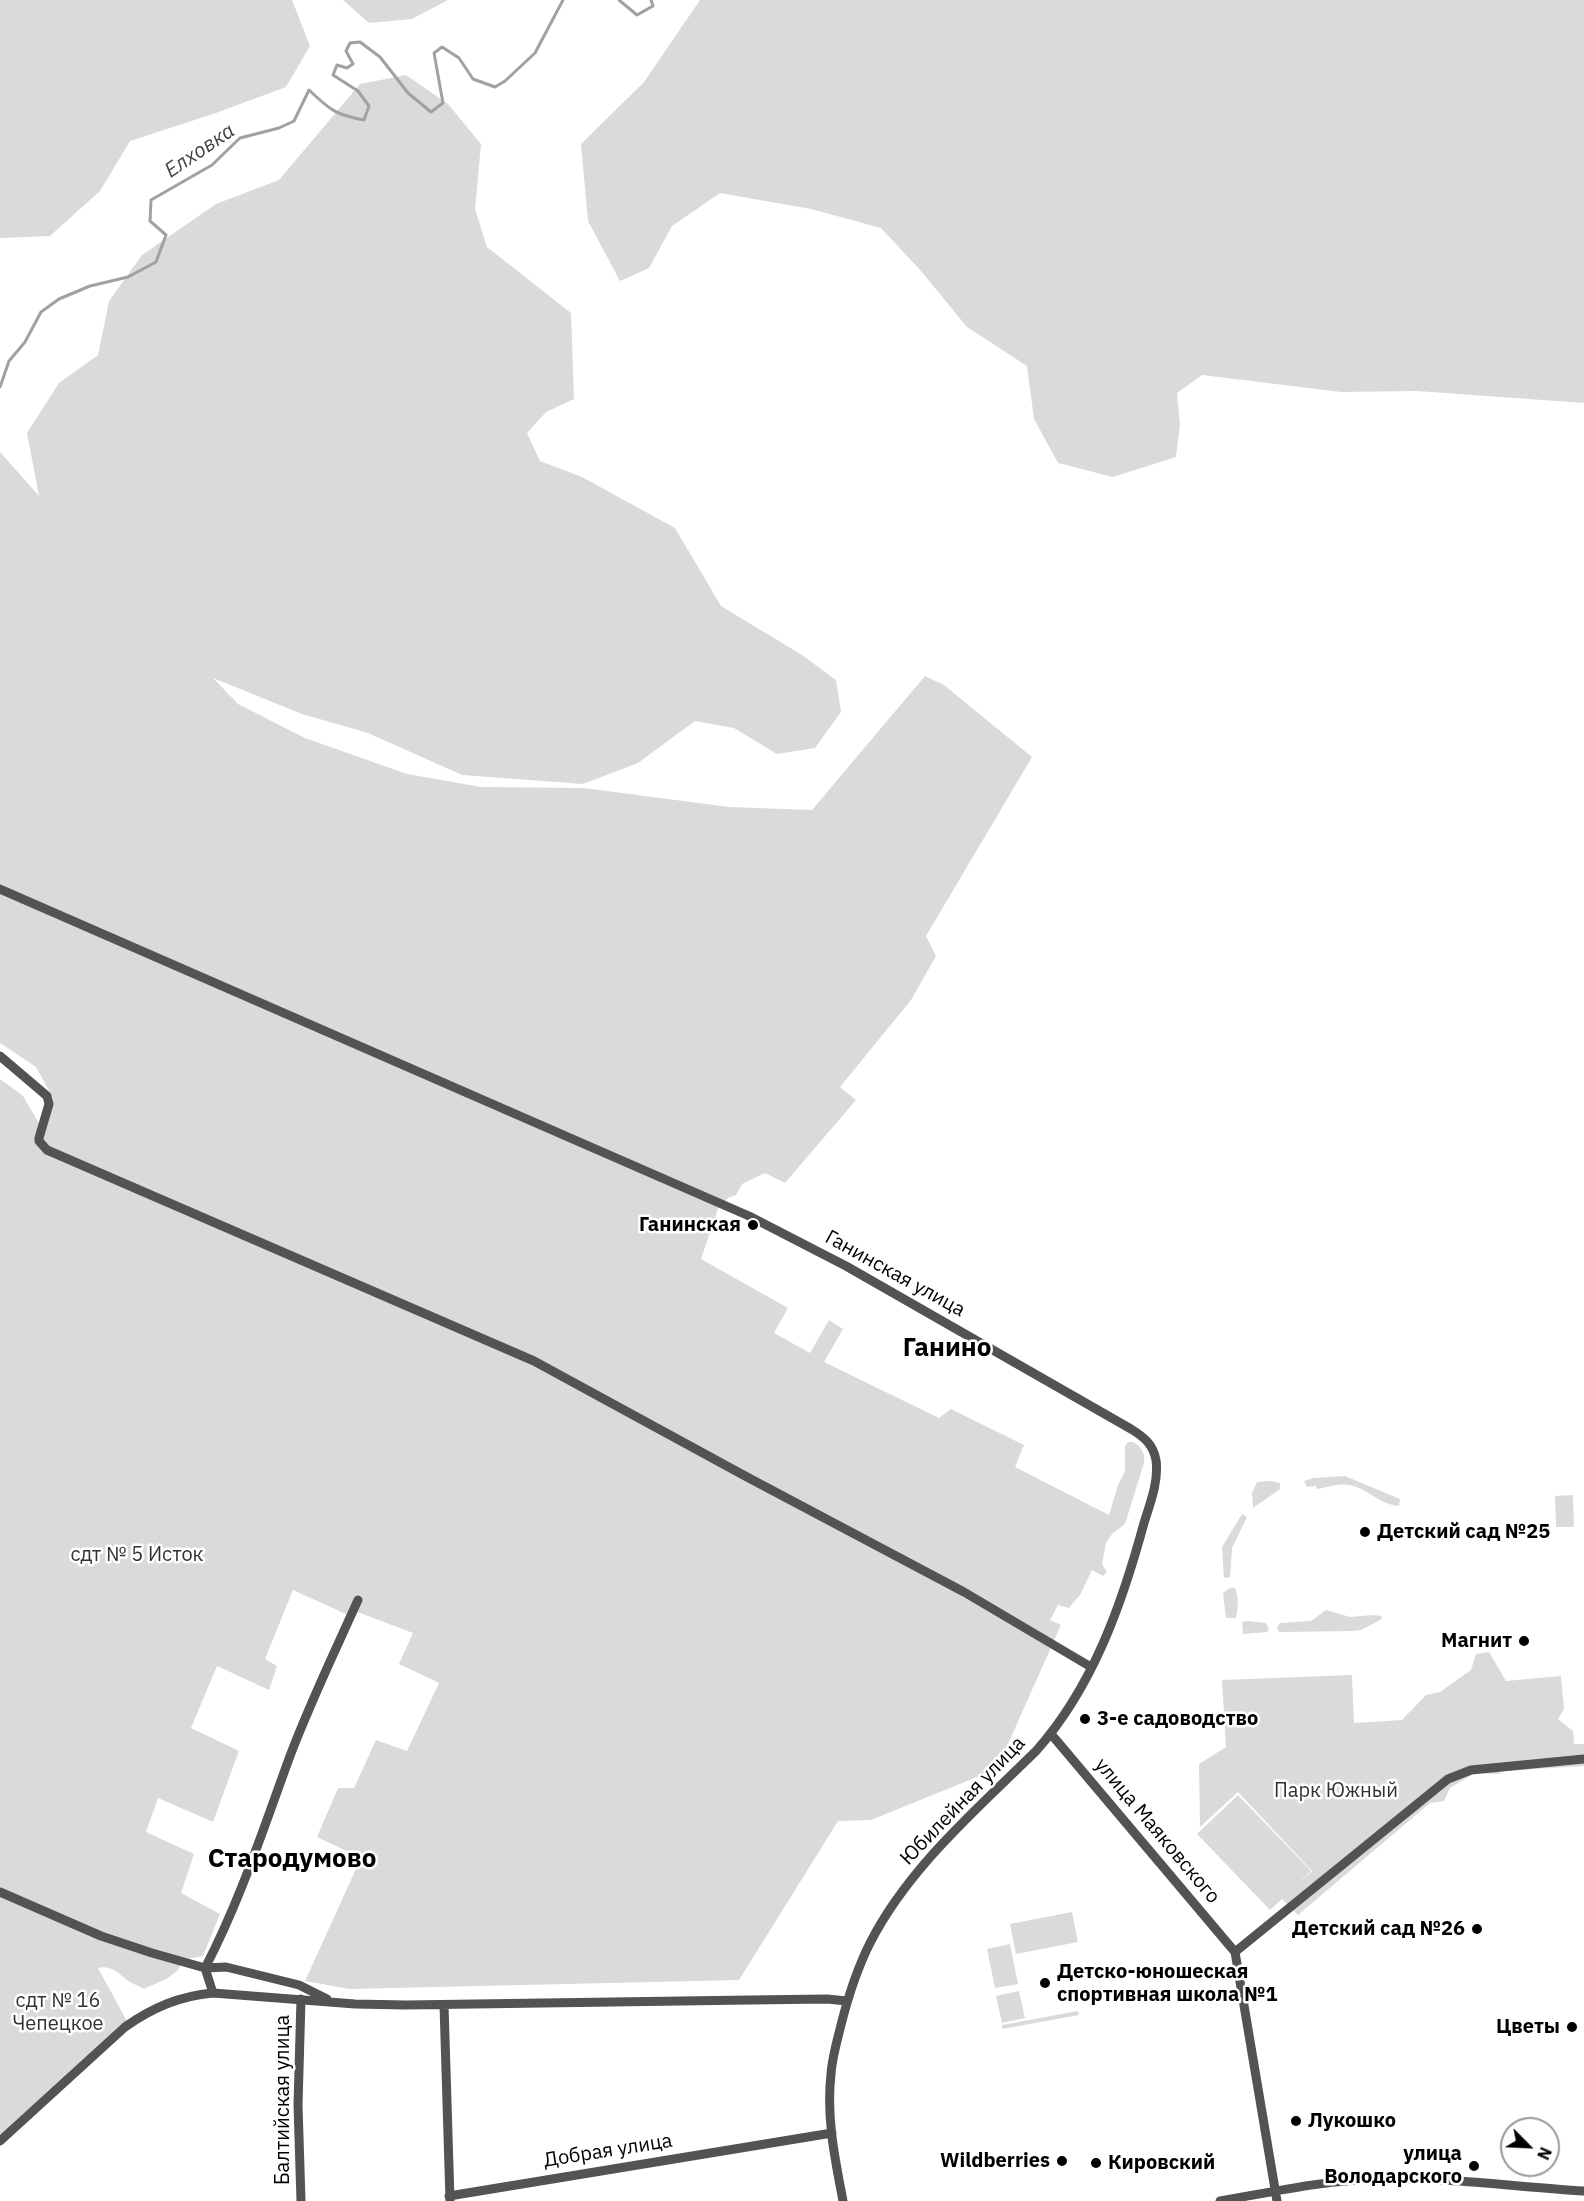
<!DOCTYPE html>
<html>
<head>
<meta charset="utf-8">
<style>
	body { margin:0 }
	#map { position:relative; width:1584px; height:2201px; overflow:hidden; background:#fff; font-family:"IBM Plex Sans",sans-serif }
	canvas { display:block }
	.north { position:absolute; left:1500px; top:2117px; width:60px; height:60px; box-sizing:border-box; background:#fff; border:2px solid #999; border-radius:50%; rotate:114deg; font-size:16px; font-weight:700; line-height:24px; text-align:center; color:#000 }
	.north::after { content:''; display:block; margin:auto; width:21px; height:27px; background:#000; clip-path:polygon(50% 0,100% 100%,50% 72%,0 100%) }
</style>
</head>
<body>
<div id="map">
<canvas width="1584" height="2201"></canvas>
<div class="north">N</div>
</div>
<script>
const c = document.querySelector('canvas').getContext('2d');
c.lineJoin = 'round';
function paint(path, color) {
  c.fillStyle = color;
  c.fill(path, 'evenodd');
}
function trace(path, color, width, dash) {
  c.strokeStyle = color;
  c.lineWidth = width;
  c.lineCap = dash ? 'butt' : 'round';
  c.setLineDash(dash || []);
  c.stroke(path);
}
function write(font, color, halo, rows, align = 'center') {
  c.font = font + ' "IBM Plex Sans",sans-serif';
  c.lineWidth = 5;
  c.setLineDash([]);
  c.textBaseline = 'middle';
  c.strokeStyle = halo;
  c.fillStyle = color;
  for (const [text, x, y, turn = 0] of rows) {
    c.save();
    c.translate(x, y);
    c.rotate((+turn || 0) * Math.PI / 180);
    c.textAlign = isNaN(turn) ? turn : align;
    if (halo) c.strokeText(text, 0, 0);
    c.fillText(text, 0, 0);
    c.restore();
  }
}
const green = new Path2D(`
	M 0,0 L 292,0 L 310,46 L 286,87 L 216,113 L 130,141 L 100,191 L 50,236 L 0,238 Z
	M 343,0 L 448,0 L 412,19 L 369,23 Z
	M 700,0 L 1584,0 L 1584,403 L 1417,391 L 1341,392 L 1202,375 L 1177,393 L 1180,424 L 1176,457 L 1113,477 L 1058,463 L 1034,419 L 1027,366 L 967,327 L 921,271 L 881,228 L 811,209 L 720,193 L 672,226 L 649,268 L 620,281 L 588,221 L 581,144 L 644,82 Z
	M 406,75 L 448,104 L 481,144 L 475,209 L 487,247 L 571,313 L 574,399 L 546,412 L 527,433 L 540,461 L 582,477 L 675,528 L 721,606 L 802,655 L 836,680 L 841,712 L 815,748 L 777,754 L 734,728 L 695,721 L 638,763 L 583,784 L 462,775 L 368,733 L 302,714 L 213,678 L 238,704 L 305,738 L 407,774 L 481,787 L 584,788 L 729,807 L 812,810 L 925,676 L 944,685 L 1032,757 L 926,936 L 936,956 L 911,1000 L 840,1087 L 856,1100 L 785,1183 L 765,1173 L 742,1184 L 736,1195 L 728,1198 L 718,1209 L 701,1259 L 788,1308 L 774,1333 L 810,1353 L 829,1320 L 843,1329 L 824,1362 L 939,1418 L 951,1409 L 1024,1445 L 1015,1467 L 1109,1515 L 1118,1485 L 1125,1471 L 1125,1446 L 1128,1442 L 1133,1442 C 1142,1447 1145,1453 1144,1463 L 1125,1524 L 1112,1534 L 1106,1543 L 1102,1564 L 1107,1572 L 1103,1576 L 1092,1570 L 1080,1595 L 1069,1608 L 1058,1605 L 1050,1620 L 1061,1625 L 991,1782 L 977,1777 L 871,1820 L 838,1821 L 739,1980 L 349,1989 L 305,1981 L 361,1858 L 317,1837 L 338,1788 L 354,1788 L 376,1740 L 407,1751 L 439,1683 L 399,1664 L 413,1633 L 352,1610 L 348,1615 L 293,1590 L 265,1659 L 277,1666 L 269,1690 L 217,1666 L 191,1728 L 239,1751 L 213,1822 L 158,1798 L 146,1832 L 194,1854 L 181,1893 L 220,1914 L 203,1956 L 182,1960 C 180,1977 157,1982 144,1989 C 140,1986 135,1985 130,1982 C 119,1975 113,1964 98,1968 L 129,2025 L 0,2138 L 0,1079 L 23,1096 L 43,1130 L 53,1098 L 36,1067 L 0,1043 L 0,452 L 39,496 L 27,433 L 59,383 L 98,355 L 109,301 L 142,255 L 216,204 L 279,180 L 360,84 Z
	M 1345,1476 L 1400,1499 L 1399,1506 C 1381,1505 1368,1489 1350,1485 C 1338,1483 1328,1487 1317,1489 L 1316,1486 L 1307,1487 L 1304,1481 L 1313,1478 Z
	M 1272,1481 L 1280,1483 L 1280,1489 L 1253,1508 L 1252,1493 L 1257,1482 Z
	M 1573,1495 L 1574,1527 L 1556,1527 L 1555,1496 Z
	M 1242,1514 L 1247,1517 L 1232,1548 L 1230,1577 L 1224,1578 L 1222,1547 Z
	M 1230,1588 L 1235,1588 C 1239,1597 1238,1609 1236,1618 L 1226,1618 L 1223,1593 Z
	M 1326,1610 L 1350,1617 L 1374,1615 L 1381,1616 L 1382,1619 L 1361,1630 L 1354,1631 L 1279,1632 L 1277,1628 L 1280,1623 L 1311,1621 Z
	M 1248,1621 L 1266,1623 L 1269,1630 L 1267,1632 L 1243,1634 L 1242,1622 Z
	M 1489,1652 L 1506,1681 L 1561,1676 L 1564,1709 L 1558,1719 L 1573,1731 L 1574,1744 L 1584,1744 L 1584,1766 L 1503,1771 L 1498,1774 L 1475,1773 L 1450,1788 L 1444,1801 L 1430,1803 L 1298,1915 L 1282,1899 L 1270,1910 L 1197,1834 L 1238,1795 L 1311,1871 L 1292,1889 L 1312,1871 L 1238,1792 L 1200,1827 L 1199,1764 L 1226,1747 L 1222,1680 L 1352,1675 L 1354,1723 L 1402,1720 L 1426,1695 L 1440,1692 L 1471,1670 L 1476,1654 Z
	M 1072,1912 L 1078,1942 L 1016,1954 L 1010,1924 Z
	M 1010,1944 L 1018,1984 L 995,1988 L 987,1949 Z
	M 1019,1991 L 1025,2018 L 1002,2023 L 996,1996 Z
	M 1078,2011 L 1079,2015 L 1002,2029 L 1002,2025 Z`);
const stream = new Path2D(`
	M 619,0 L 637,15 L 653,6 L 651,0
	M 0,387 L 9,361 L 25,342 L 41,312 L 59,299 L 90,286 L 128,277 L 156,262 L 166,235 L 150,221 L 151,200 L 212,165 L 240,138 L 279,128 L 294,121 L 309,90 C 330,110 336,115 364,120 L 369,106 L 358,91 L 333,75 L 337,65 L 347,68 L 353,64 L 346,51 L 350,43 L 360,42 L 380,57 L 408,93 L 431,112 L 443,103 L 434,53 L 442,47 L 459,58 L 473,79 L 495,87 L 505,81 L 535,53 L 563,0`);
const minor = new Path2D(`
	M 0,889 L 749,1216 L 846,1266 L 1131,1429 C 1144,1437 1153,1444 1156,1460 C 1159,1481 1150,1504 1144,1523 C 1122,1604 1093,1687 1036,1751 C 977,1809 908,1868 870,1943 C 857,1969 848,1997 841,2025 C 837,2041 832,2058 831,2074 C 826,2117 835,2159 843,2201
	M 0,1056 L 47,1096 L 49,1104 L 39,1138 L 39,1141 L 47,1150 L 534,1361 L 747,1477 L 964,1592 L 1091,1667
	M 1051,1734 L 1235,1952 L 1277,2201
	M 0,1892 L 101,1936 L 152,1953 L 205,1968 L 226,1967 L 287,1982 L 299,1985 L 327,1999
	M 1235,1952 L 1448,1779 L 1471,1770 L 1584,1759
	M 213,1993 L 205,1968 C 240,1901 264,1827 290,1756 C 310,1703 335,1651 358,1600
	M 444,2005 L 450,2200
	M 0,2141 L 125,2027 C 152,2008 179,1996 213,1993 L 355,2004 L 406,2005 L 750,2000 L 827,1999 L 847,2001
	M 449,2196 L 832,2133
	M 301,2201 L 298,2105 L 301,1999
	M 1220,2201 C 1272,2192 1326,2180 1378,2179 C 1447,2177 1516,2187 1584,2191`);
const markers = [
	[753,1225,6,"#000"],
	[1365,1532,6,"#000"],
	[1524,1641,6,"#000"],
	[1085,1719,6,"#000"],
	[1477,1929,6,"#000"],
	[1045,1983,6,"#000"],
	[1572,2027,6,"#000"],
	[1296,2121,6,"#000"],
	[1062,2161,6,"#000"],
	[1096,2163,6,"#000"],
	[1474,2166,6,"#000"]
];
const poiNames = [
	["Ганинская",741,1225],
	["Детский сад №25",1377,1532,"left"],
	["Магнит",1512,1641],
	["3-е садоводство",1097,1719,"left"],
	["Детский сад №26",1465,1929],
	["Детско-юношеская",1057,1972,"left"],
	["спортивная школа №1",1057,1995,"left"],
	["Цветы",1560,2027],
	["Лукошко",1308,2121,"left"],
	["улица",1462,2154],
	["Володарского",1462,2177],
	["Wildberries",1050,2161],
	["Кировский",1108,2163,"left"]
];
const streetNames = [
	["Ганинская улица",895,1274,29],
	["Юбилейная улица",963,1801,-46],
	["улица Маяковского",1157,1831,50],
	["Балтийская улица",283,2100,-90],
	["Добрая улица",608,2151,-9]
];
const parkNames = [
	["сдт № 5 Исток",137,1555],
	["Парк Южный",1336,1791],
	["сдт № 16",58,2001],
	["Чепецкое",58,2024]
];
const waterNames = [
	["Елховка",200,151,-34]
];
const districtNames = [
	["Ганино",947,1348],
	["Стародумово",292,1859]
];
paint(green, '#dadada');
trace(stream, '#a1a1a1', 3);
trace(minor, '#535353', 9);
for (const [x, y, r, color] of markers) {
  const dot = new Path2D();
  dot.arc(x, y, r, 0, 2 * Math.PI);
  c.fillStyle = color;
  c.fill(dot);
  trace(dot, '#fff', 2);
}
write('bold 20px', '#000', '#fff', poiNames, 'right');
write('20px', '#000', '#fff', streetNames);
write('20px', '#313131', '#fff', parkNames);
write('italic 21px', '#424242', '#fff', waterNames);
write('bold 26px', '#000', '#fff', districtNames);
</script>
</body>
</html>
